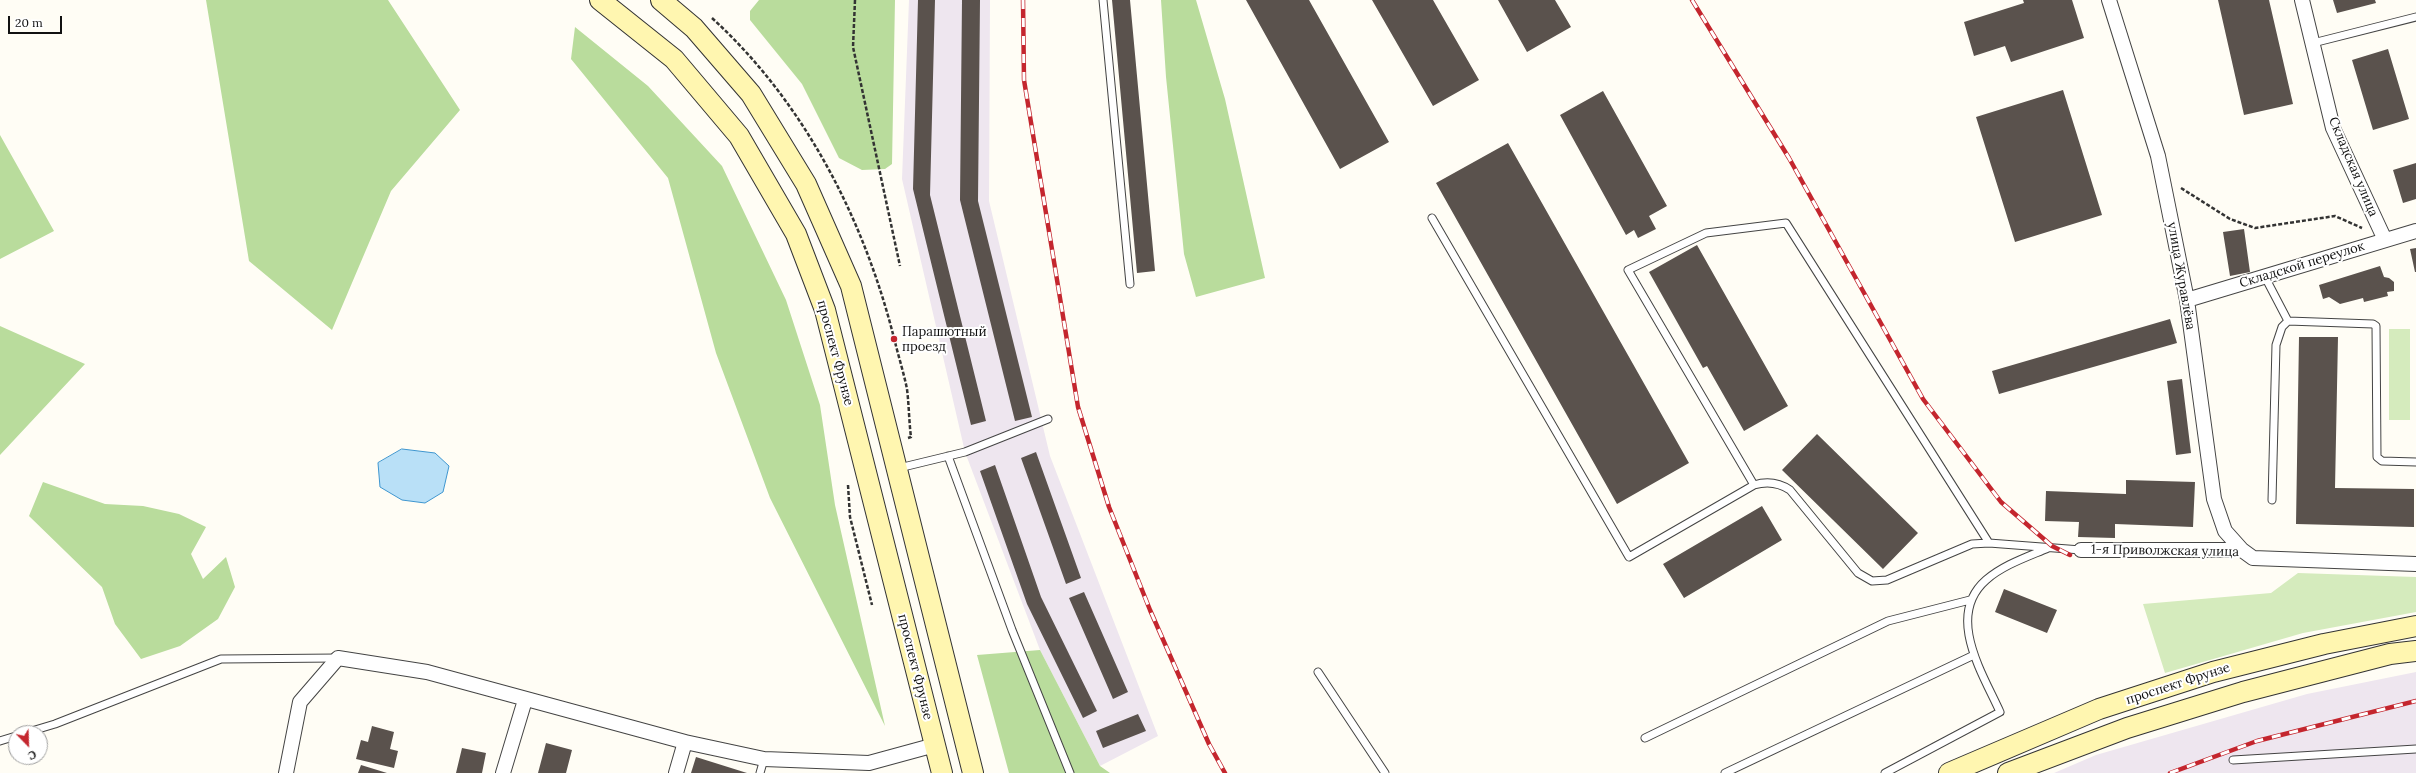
<!DOCTYPE html>
<html>
<head>
<meta charset="utf-8">
<style>
	body { margin:0 }
	#map { position:relative; width:2416px; height:773px; overflow:hidden; background:#fffdf5; font-family:Lora,serif }
	canvas { display:block }
	.north { position:absolute; left:8px; top:725px; width:40px; height:40px; box-sizing:border-box; background:#fff; border:1px solid #a0a0a0; border-radius:50%; rotate:157deg; font-size:11px; font-weight:700; line-height:16px; text-align:center; color:#111 }
	.north::after { content:''; display:block; margin:auto; width:14px; height:18px; background:#c4262e; clip-path:polygon(50% 0,100% 100%,50% 72%,0 100%) }
	.scale { position:absolute; left:8px; top:16px; width:54px; height:18px; box-sizing:border-box; border:2px solid #111; border-top:0; padding-left:5px; font-size:12px; line-height:14px; white-space:nowrap; color:#111; -webkit-text-stroke:3px #fff; paint-order:stroke }
</style>
</head>
<body>
<div id="map">
<canvas width="2416" height="773"></canvas>
<div class="north">С</div>
<div class="scale">20 m</div>
</div>
<script>
const c = document.querySelector('canvas').getContext('2d');
c.lineJoin = 'round';
function paint(path, color) {
  c.fillStyle = color;
  c.fill(path, 'evenodd');
}
function trace(path, color, width, dash) {
  c.strokeStyle = color;
  c.lineWidth = width;
  c.lineCap = dash ? 'butt' : 'round';
  c.setLineDash(dash || []);
  c.stroke(path);
}
function write(font, color, halo, rows, align = 'center') {
  c.font = font + ' Lora,serif';
  c.lineWidth = 4;
  c.setLineDash([]);
  c.textBaseline = 'middle';
  c.strokeStyle = halo;
  c.fillStyle = color;
  for (const [text, x, y, turn = 0] of rows) {
    c.save();
    c.translate(x, y);
    c.rotate((+turn || 0) * Math.PI / 180);
    c.textAlign = isNaN(turn) ? turn : align;
    if (halo) c.strokeText(text, 0, 0);
    c.fillText(text, 0, 0);
    c.restore();
  }
}
const industrial = new Path2D(`
	M 909,0 L 990,0 L 989,201 L 1050,456 L 1158,736 L 1100,766 L 1040,650 L 965,452 L 902,179 Z
	M 2416,672 L 2416,773 L 2054,773 L 2096,755 L 2307,694 Z`);
const green = new Path2D(`
	M 2389,329 L 2410,329 L 2410,420 L 2389,420 Z
	M 2298,573 L 2416,577 L 2416,612 L 2303,633 L 2165,673 L 2143,604 L 2271,593 Z`);
const forest = new Path2D(`
	M 206,0 L 388,0 L 460,110 L 391,191 L 332,330 L 249,261 Z
	M 759,0 L 895,0 L 892,164 L 885,169 L 862,170 L 839,158 L 802,84 L 750,20 L 750,11 Z
	M 1161,0 L 1196,0 L 1225,99 L 1265,278 L 1196,297 L 1184,254 L 1166,77 Z
	M 575,27 L 648,86 L 722,166 L 786,300 L 820,405 L 835,505 L 885,726 L 770,498 L 716,353 L 668,178 L 571,59 Z
	M 0,135 L 54,231 L 0,259 Z
	M 0,326 L 85,364 L 0,455 Z
	M 43,482 L 105,504 L 143,506 L 179,514 L 206,527 L 191,554 L 203,579 L 226,557 L 235,587 L 218,619 L 180,646 L 141,659 L 115,624 L 102,587 L 29,516 Z
	M 1040,650 L 1100,766 L 1110,773 L 1009,773 L 977,655 Z`);
const water = new Path2D(`
	M 402,449 L 435,453 L 449,466 L 443,492 L 425,503 L 402,500 L 380,487 L 378,463 Z`);
const building = new Path2D(`
	M 918,0 L 935,0 L 930,195 L 986,421 L 971,425 L 913,189 Z
	M 962,0 L 980,0 L 978,201 L 1032,417 L 1015,421 L 960,200 Z
	M 1112,0 L 1130,0 L 1155,271 L 1137,273 Z
	M 1246,0 L 1309,0 L 1389,142 L 1340,169 Z
	M 1372,0 L 1433,0 L 1479,80 L 1433,106 Z
	M 1498,0 L 1555,0 L 1571,27 L 1527,52 Z
	M 2023,0 L 2072,0 L 2084,38 L 2011,62 L 2005,46 L 1974,56 L 1964,22 L 2024,3 Z
	M 2218,0 L 2269,0 L 2293,104 L 2244,115 Z
	M 2333,0 L 2375,0 L 2376,3 L 2337,13 Z
	M 2388,49 L 2409,119 L 2373,130 L 2352,60 Z
	M 2063,90 L 2102,215 L 2015,242 L 1976,117 Z
	M 1603,91 L 1667,206 L 1649,216 L 1656,229 L 1638,238 L 1634,230 L 1626,235 L 1560,115 Z
	M 1508,143 L 1689,463 L 1617,504 L 1436,183 Z
	M 2416,163 L 2416,199 L 2403,203 L 2393,170 Z
	M 2244,229 L 2250,272 L 2230,276 L 2223,232 Z
	M 1697,245 L 1788,406 L 1744,431 L 1707,366 L 1703,368 L 1649,272 Z
	M 2416,248 L 2416,272 L 2415,272 L 2410,249 Z
	M 2380,266 L 2384,277 L 2389,278 L 2394,282 L 2394,291 L 2387,292 L 2388,296 L 2364,302 L 2363,298 L 2340,304 L 2329,297 L 2323,299 L 2319,285 Z
	M 2170,319 L 2177,343 L 1999,394 L 1992,371 Z
	M 2299,337 L 2338,337 L 2335,488 L 2414,489 L 2414,527 L 2296,524 Z
	M 2182,379 L 2191,453 L 2176,455 L 2167,381 Z
	M 1817,434 L 1918,533 L 1883,569 L 1782,470 Z
	M 1036,452 L 1081,578 L 1066,584 L 1021,458 Z
	M 995,465 L 1041,597 L 1097,711 L 1083,718 L 1027,604 L 980,471 Z
	M 2126,480 L 2195,482 L 2193,527 L 2115,524 L 2115,538 L 2078,537 L 2079,522 L 2045,521 L 2046,491 L 2126,494 Z
	M 1762,506 L 1782,540 L 1684,598 L 1663,564 Z
	M 2004,589 L 2057,610 L 2047,633 L 1995,612 Z
	M 1084,592 L 1128,692 L 1113,699 L 1069,598 Z
	M 1138,714 L 1146,731 L 1103,748 L 1096,731 Z
	M 372,726 L 394,732 L 390,749 L 398,751 L 394,768 L 356,759 L 361,740 L 368,742 Z
	M 546,743 L 572,750 L 566,773 L 538,773 Z
	M 462,748 L 486,753 L 482,773 L 456,773 Z
	M 696,757 L 747,773 L 691,773 Z
	M 361,765 L 387,773 L 358,773 Z`);
const path = new Path2D(`
	M 855,0 L 853,47 L 900,266
	M 712,18 C 805,103 865,221 895,342 C 899,358 904,374 907,389 C 909,405 909,422 911,437 L 908,438
	M 2181,188 L 2230,219 L 2255,228 L 2335,216 L 2362,228
	M 848,485 L 850,517 L 872,605`);
const service = new Path2D(`
	M 1103,0 L 1130,284
	M 2313,43 L 2416,17
	M 1432,218 L 1629,557 L 1754,485 L 1628,270 L 1706,233 L 1786,223 L 1989,543 L 2081,550
	M 2265,277 L 2288,321 L 2373,324 L 2376,326 L 2377,457 L 2382,461 L 2416,462
	M 948,456 L 1012,630 L 1070,773
	M 899,468 L 965,452 L 1048,419
	M 1754,485 C 1767,481 1778,482 1790,490 L 1858,573 L 1872,581 L 1887,580 L 1972,544 L 1989,543
	M 2272,500 L 2276,345 L 2282,327 L 2288,321
	M 1318,672 L 1385,773
	M 25,733 L 55,724 L 221,659 L 338,658
	M 1645,738 L 1888,621 L 1970,600
	M 0,741 L 16,736
	M 2233,760 L 2416,749
	M 760,773 L 764,759
	M 1725,773 L 1974,655
	M 1885,773 L 2000,712 C 1983,674 1945,616 1986,580 C 2003,565 2027,557 2048,548`);
const minor = new Path2D(`
	M 2109,0 L 2158,156 L 2187,300 L 2214,499 L 2225,531 L 2242,550
	M 2302,0 L 2333,128 L 2385,240
	M 2187,300 L 2416,231
	M 2081,550 L 2242,550 L 2253,558 L 2416,564
	M 286,773 L 300,702 L 338,658 L 427,672 L 685,742 L 764,759 L 869,763 L 935,745
	M 503,773 L 525,700
	M 676,773 L 685,742`);
const secondary = new Path2D(`
	M 600,0 L 674,59 L 739,136 L 796,234 L 825,310 L 942,773
	M 661,0 L 694,28 L 751,94 L 806,184 L 851,286 L 973,773
	M 1949,773 L 2099,709 L 2213,672 L 2324,644 L 2416,626
	M 2008,773 L 2127,728 L 2243,692 L 2390,654 L 2416,651`);
const rail = new Path2D(`
	M 1023,0 L 1024,80 L 1078,407 L 1109,507 L 1150,610 L 1209,744 L 1225,773
	M 1692,0 L 1789,158 L 1923,399 L 2001,502 L 2052,546 L 2070,555
	M 2170,773 L 2257,741 L 2416,701`);
const markers = [
	[894,339,4,"#c4262e"]
];
const streetNames = [
	["Складская улица",2353,167,67],
	["Складской переулок",2302,265,-17],
	["улица Журавлёва",2181,276,80],
	["проспект Фрунзе",835,353,75],
	["1-я Приволжская улица",2165,551,1],
	["проспект Фрунзе",915,667,76],
	["проспект Фрунзе",2178,684,-18]
];
const poiNames = [
	["Парашютный",902,332],
	["проезд",902,347]
];
paint(industrial, '#eee6ef');
paint(green, '#d5ebbd');
paint(forest, '#b9dc9c');
paint(water, '#b9e0f7');
trace(water, '#3f96cf', 1);
paint(building, '#5a524d');
trace(service, '#444', 9);
trace(minor, '#444', 16);
trace(secondary, '#333', 22);
trace(path, '#333', 2.5, [4, 2]);
trace(service, '#fff', 7);
trace(minor, '#fff', 14);
trace(secondary, '#fff6b0', 20);
trace(rail, '#c4262e', 4.5);
trace(rail, '#fff', 3, [9]);
for (const [x, y, r, color] of markers) {
  const dot = new Path2D();
  dot.arc(x, y, r, 0, 2 * Math.PI);
  c.fillStyle = color;
  c.fill(dot);
  trace(dot, '#fff', 1.5);
}
write('13px', '#111', '#fff', streetNames);
write('13px', '#111', '#fff', poiNames, 'left');
</script>
</body>
</html>
